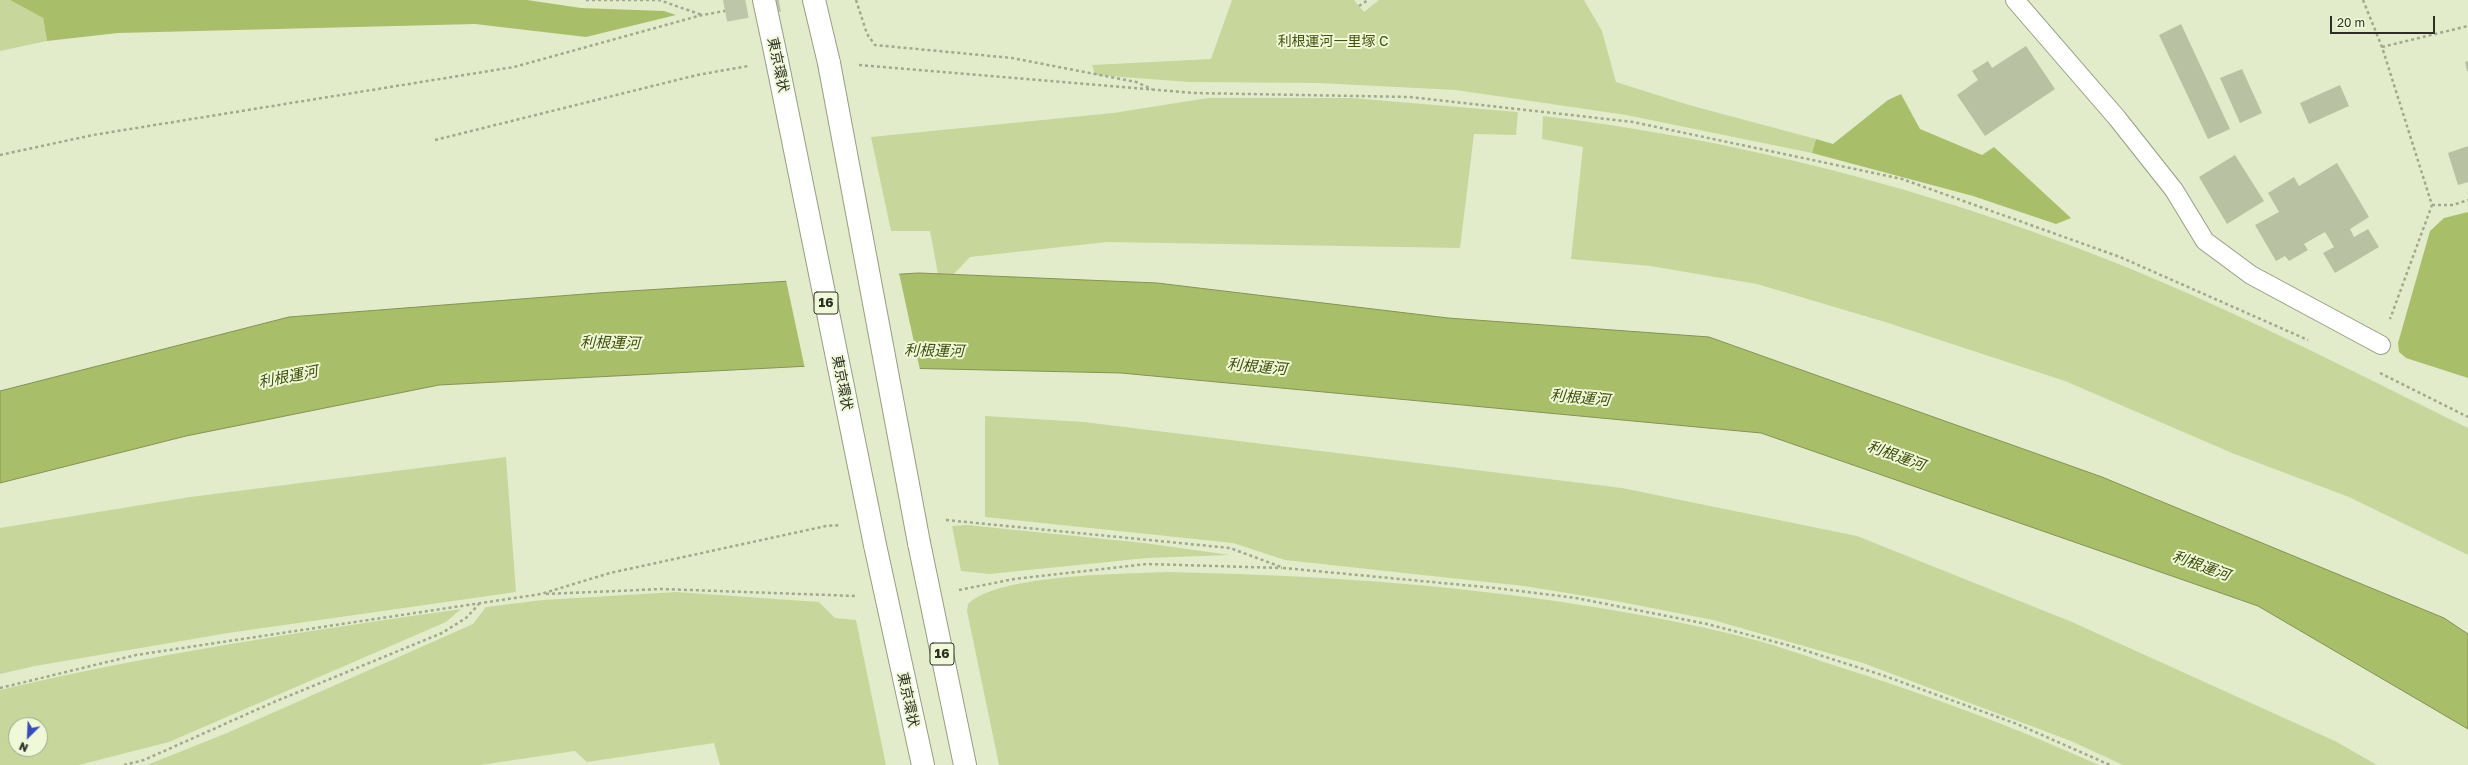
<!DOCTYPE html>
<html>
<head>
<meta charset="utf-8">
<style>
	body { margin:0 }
	#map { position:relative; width:2468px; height:765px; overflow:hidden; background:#e2eccb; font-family:"Golos Text",sans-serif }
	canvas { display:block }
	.north { position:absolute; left:8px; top:717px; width:40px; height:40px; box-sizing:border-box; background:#eff9d8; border:1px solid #a1a88f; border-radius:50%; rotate:204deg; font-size:11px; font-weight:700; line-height:16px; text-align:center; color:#2c2f22 }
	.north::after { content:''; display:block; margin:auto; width:14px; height:18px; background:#384bbd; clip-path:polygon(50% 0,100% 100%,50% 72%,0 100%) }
	.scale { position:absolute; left:2330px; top:16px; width:105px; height:18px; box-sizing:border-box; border:2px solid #2c2f22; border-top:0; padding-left:5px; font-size:12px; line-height:14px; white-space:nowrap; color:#2c2f22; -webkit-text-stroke:3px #eff9d8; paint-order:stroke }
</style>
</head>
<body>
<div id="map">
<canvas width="2468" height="765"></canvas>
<div class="north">N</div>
<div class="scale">20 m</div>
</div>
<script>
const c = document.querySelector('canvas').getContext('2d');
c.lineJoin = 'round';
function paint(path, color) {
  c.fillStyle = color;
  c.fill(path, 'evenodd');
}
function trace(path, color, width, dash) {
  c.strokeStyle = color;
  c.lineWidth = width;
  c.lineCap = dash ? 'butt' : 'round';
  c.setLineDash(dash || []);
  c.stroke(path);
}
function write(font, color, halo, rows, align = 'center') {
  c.font = font + ' "Golos Text","Noto Sans JP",sans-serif';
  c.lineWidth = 4;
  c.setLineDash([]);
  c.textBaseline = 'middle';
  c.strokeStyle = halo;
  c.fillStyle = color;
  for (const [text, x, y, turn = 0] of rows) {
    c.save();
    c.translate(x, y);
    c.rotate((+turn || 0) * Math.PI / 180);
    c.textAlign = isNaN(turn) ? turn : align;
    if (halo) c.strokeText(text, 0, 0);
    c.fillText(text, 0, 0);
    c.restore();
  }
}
const green = new Path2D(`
	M 0,0 L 10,0 L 43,18 L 47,41 L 0,51 Z
	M 1232,0 L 1354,0 L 1364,12 L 1379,0 L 1584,0 L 1602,31 L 1616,82 L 1689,105 L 1816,139 L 1812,153 L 1626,115 L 1456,90 L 1318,83 L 1189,82 L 1095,75 L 1092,65 L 1211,59 Z
	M 1208,98 L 1352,98 L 1518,112 L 1516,135 L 1474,134 L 1460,248 L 1107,242 L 970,257 L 953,275 L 938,274 L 930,231 L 891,231 L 871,137 L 1113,113 Z
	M 1543,116 C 1736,139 1926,188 2106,259 C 2230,308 2348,369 2468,428 L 2468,555 L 2349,497 L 2232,453 L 2065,381 L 1885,322 L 1757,284 L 1650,266 L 1571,259 L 1583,147 L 1542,139 Z
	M 985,416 L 1084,422 L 1622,488 L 1857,536 L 2072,622 L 2335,741 L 2377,765 L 2123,765 L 2071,741 L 1863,663 L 1713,620 L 1616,601 L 1524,586 L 1285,560 L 1233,543 L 985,517 Z
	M 506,457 L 516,592 L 228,633 L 35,666 L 0,674 L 0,528 L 190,497 Z
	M 967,525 L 1144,543 L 1230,555 L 1147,558 L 989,574 L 961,571 L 952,526 Z
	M 1168,572 C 1358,576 1550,591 1736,635 C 1769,643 1801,654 1833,665 C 1923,693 2012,726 2099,765 L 999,765 L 967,611 L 968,604 C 998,574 1124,574 1168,572 Z
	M 676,592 L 819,602 L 835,618 L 856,620 L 886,765 L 720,765 L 714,743 L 587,762 L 575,751 L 480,765 L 147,765 L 227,733 L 473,624 L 486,607 L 543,600 Z
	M 461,609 L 446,622 L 169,742 L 79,765 L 0,765 L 0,690 C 152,654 306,631 461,609 ZM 16,725 L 40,725 L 40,749 L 16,749 Z`);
const forest = new Path2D(`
	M 10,0 L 527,0 L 581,8 L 664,11 L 676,15 L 586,37 L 475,24 L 118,33 L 47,41 L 43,18 Z
	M 1901,94 L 1920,129 L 1982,155 L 1994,147 L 2071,218 L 2056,224 L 1973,196 L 1812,153 L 1816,139 L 1833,144 L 1888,100 Z
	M 2468,212 L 2468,378 L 2406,358 L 2399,352 L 2398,343 L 2430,231 L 2444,218 Z`);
const water = new Path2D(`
	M 919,273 L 1157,283 L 1448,318 L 1709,337 L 2102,477 L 2444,618 L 2468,634 L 2468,729 L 2258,606 L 1761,433 L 1121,373 L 810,366 L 439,385 L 186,436 L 0,483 L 0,391 L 289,317 L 598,293 Z`);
const pier = new Path2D(`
	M 899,273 L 920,370 L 805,369 L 786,280 Z`);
const building = new Path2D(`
	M 2181,24 L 2230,129 L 2208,139 L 2159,35 Z
	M 2026,46 L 2055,89 L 1985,136 L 1957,95 L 1978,80 L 1972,71 L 1988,61 L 1992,68 Z
	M 2468,61 L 2468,71 L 2467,71 L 2465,62 Z
	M 2242,69 L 2262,113 L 2240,123 L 2220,78 Z
	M 2340,85 L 2349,106 L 2309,124 L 2300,103 Z
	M 2468,146 L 2468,182 L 2458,185 L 2448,153 Z
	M 2235,155 L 2264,201 L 2227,224 L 2199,177 Z
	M 2337,163 L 2369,217 L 2350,229 L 2354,237 L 2368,229 L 2379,247 L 2335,273 L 2323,253 L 2334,247 L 2325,232 L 2304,244 L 2308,250 L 2289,261 L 2285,256 L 2276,261 L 2255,225 L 2279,212 L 2268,193 L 2294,177 L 2299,186 Z`);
const minorTunnel = new Path2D(`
	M 725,11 L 783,0`);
const path = new Path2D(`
	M 586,0 L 659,0 L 702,15
	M 856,0 L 867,34 L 875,45 L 1012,58 L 1136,82 L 1152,89
	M 2363,0 L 2382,47 L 2432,205 L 2390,319
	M 1359,6 L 1368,0
	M 2382,47 L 2468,26
	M 859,65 L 1194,93 L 1410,97 L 1633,122 L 1902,179 L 2120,257 L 2308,340
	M 435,140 L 697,75 L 748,66
	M 0,155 L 93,135 L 514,67 L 702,15 L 725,11
	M 2432,205 L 2453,205 L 2468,200
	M 2380,373 L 2468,417
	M 946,520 L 1230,548 L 1284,568 L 1495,588 L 1576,598 L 1707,624 L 1791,646 L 1882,675 L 2017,724 L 2110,765
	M 959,590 L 1014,579 L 1147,564 L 1282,568
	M 546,594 L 662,589 L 856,596
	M 0,688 L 136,655 L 541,594 L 610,573 L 826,526 L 841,525
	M 124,765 L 144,760 L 274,702 L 442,633 L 466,618 L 479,604`);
const service = new Path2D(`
	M 2015,0 L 2117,118 L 2174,190 L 2205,241 L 2251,275 L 2381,345`);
const trunk = new Path2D(`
	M 764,0 L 777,61
	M 814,0 L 829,63
	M 919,543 L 965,765
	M 875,545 L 923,765`);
const trunkBridge = new Path2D(`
	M 777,61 L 875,545
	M 829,63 L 919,543`);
const shields = [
	[826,303,24],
	[942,654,24]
];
const shieldNames = [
	["16",826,303],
	["16",942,654]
];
const parkNames = [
	["利根運河一里塚 C",1333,42]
];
const streetNames = [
	["東京環状",778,65,78],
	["東京環状",842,383,79],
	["東京環状",908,700,78]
];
const waterNames = [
	["利根運河",610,343,1],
	["利根運河",934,351,1],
	["利根運河",1257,367,5],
	["利根運河",288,377,-11],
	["利根運河",1580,398,5],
	["利根運河",1896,456,20],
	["利根運河",2201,566,20]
];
paint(green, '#c7d79b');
paint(forest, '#a9be68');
paint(water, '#a9be68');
trace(water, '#849353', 1);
paint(pier, '#e2eccb');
paint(building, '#b8c1a1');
trace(minorTunnel, '#bec6a9', 22, [22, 11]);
trace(service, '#969f80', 20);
trace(trunk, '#969f80', 24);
trace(path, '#a0a88e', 2.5, [3, 3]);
trace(service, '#fff', 18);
trace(trunk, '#fff', 22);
trace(trunkBridge, '#969f80', 24, []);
trace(trunkBridge, '#fff', 22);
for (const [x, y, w] of shields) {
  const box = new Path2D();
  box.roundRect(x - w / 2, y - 11, w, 22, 3);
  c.fillStyle = '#eff9d8';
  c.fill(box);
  trace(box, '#2c2f22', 1);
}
write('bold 13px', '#2c2f22', null, shieldNames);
write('14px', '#445111', '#eff9d8', parkNames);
write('14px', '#2c2f22', '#eff9d8', streetNames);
write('italic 15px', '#414e0d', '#eff9d8', waterNames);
</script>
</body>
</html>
